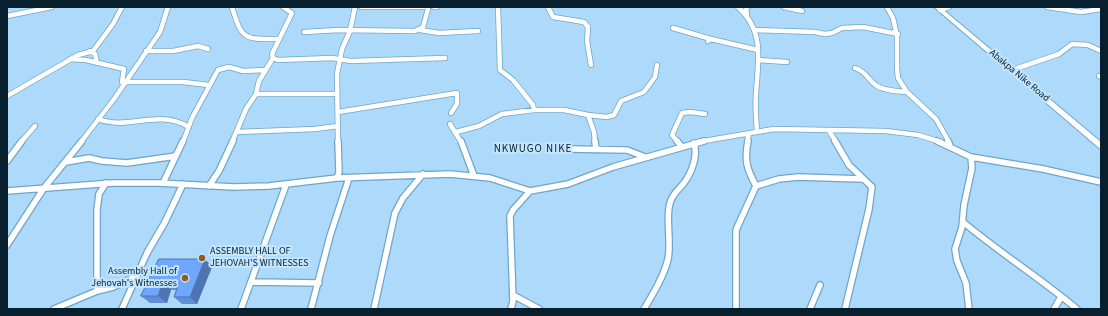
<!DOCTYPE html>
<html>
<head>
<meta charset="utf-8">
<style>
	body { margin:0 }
	#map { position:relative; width:1108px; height:316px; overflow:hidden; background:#add9fa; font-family:"Source Sans 3",sans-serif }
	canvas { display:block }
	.frame { position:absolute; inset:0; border:8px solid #081f2e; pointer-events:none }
</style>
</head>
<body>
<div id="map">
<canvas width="1108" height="316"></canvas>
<div class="frame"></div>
</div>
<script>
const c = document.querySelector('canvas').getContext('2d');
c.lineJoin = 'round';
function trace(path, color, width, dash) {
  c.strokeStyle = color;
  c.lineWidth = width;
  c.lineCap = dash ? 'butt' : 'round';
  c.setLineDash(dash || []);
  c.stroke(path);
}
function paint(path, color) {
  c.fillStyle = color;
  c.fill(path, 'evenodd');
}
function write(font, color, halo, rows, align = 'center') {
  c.font = font + ' "Source Sans 3",sans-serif';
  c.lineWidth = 4;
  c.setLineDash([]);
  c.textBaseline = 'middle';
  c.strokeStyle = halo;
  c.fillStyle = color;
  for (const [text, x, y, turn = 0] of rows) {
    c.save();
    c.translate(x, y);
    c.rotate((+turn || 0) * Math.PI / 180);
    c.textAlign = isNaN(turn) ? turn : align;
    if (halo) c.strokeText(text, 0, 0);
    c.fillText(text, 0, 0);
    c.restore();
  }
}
const minorFar1 = new Path2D(`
	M 232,7 C 242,41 245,39 279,39
	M 361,7 L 424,7
	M 434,7 L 437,7
	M 498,7 L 500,70 L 513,80 L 533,105 L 534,110
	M 548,7 L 553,17 L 584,22 L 588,27 L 587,41 L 591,65
	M 738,7 C 765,31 758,61 756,94 C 755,106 756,119 757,131
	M 784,7 L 802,11
	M 887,7 L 893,18 L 897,36 L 897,68 L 898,78 L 907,92 L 936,119 L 949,142
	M 1047,7 L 1081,12 L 1101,9
	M 940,10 L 949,7
	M 747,15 L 746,8 L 748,7
	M 7,16 L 52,7
	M 673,28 L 711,39
	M 420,30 L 439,33 L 478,31
	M 754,30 L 815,32 L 825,34 L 832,33 L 842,28 L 863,27 L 898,34
	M 304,32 L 339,30 L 415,31 L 423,27 L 428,9
	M 708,41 L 711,39 L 758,50
	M 90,51 L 95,54 L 97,63
	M 146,51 L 173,51 L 198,46 L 208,49
	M 273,58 L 278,60 L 332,58 L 351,61 L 445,58
	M 70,59 L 86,60 L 124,69 L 122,82 L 183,82 L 209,85
	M 758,60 L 787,62
	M 855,68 C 869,73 867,80 877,86 C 885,91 897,91 906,92
	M 1012,70 L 1059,54 L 1072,44 L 1088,45 L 1101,51
	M 1099,76 L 1101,77
	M 256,94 L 337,94
	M 7,96 L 78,55 L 93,51 L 113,24 L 122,7
	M 338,112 L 457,93 L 457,104 L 451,113
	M 588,115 L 607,117 L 614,115 L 621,101 L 644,92 L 655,77 L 657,65
	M 98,119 C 129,131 156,108 189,127
	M 450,124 L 461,142
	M 829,131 L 836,142
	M 237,132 L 315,129 L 338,126
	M 456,132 L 479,126 L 502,114 L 534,110 L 564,110 L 588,115 L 594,132 L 595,142
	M 21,142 L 35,126
	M 81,142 L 114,99 L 160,32 L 168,7
	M 183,142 L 192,118 L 218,70 L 229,67 L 243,71 L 265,70
	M 232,142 L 246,109 L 256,94 L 259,81 L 273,58 L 272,54 L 292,13 L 283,7
	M 338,142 L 337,74 L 342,49 L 350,31 L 355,7
	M 678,142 L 672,135 L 682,113 L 690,112 L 705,114
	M 698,142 L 774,129 L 886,131 L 918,135 L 941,142
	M 747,142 L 749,134`);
const minor = new Path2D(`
	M 461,141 L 474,176
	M 595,141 L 596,150
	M 677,141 L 681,146
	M 748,141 C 744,161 747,169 756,186
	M 835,141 L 849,165 L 872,187 L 869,209 L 845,309
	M 937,141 L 971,157 L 1043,169 L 1101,182
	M 948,141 L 950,146
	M 570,149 L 627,150 L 645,157
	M 7,161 L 22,141
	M 66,162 L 89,158 L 102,161 L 127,163 L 176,156
	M 337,178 L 339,172 L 338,141
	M 163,183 L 183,141
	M 209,186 L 219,171 L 233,141
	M 756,186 L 779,179 L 798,177 L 863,179
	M 7,191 L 113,183 L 159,183 L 234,187 L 269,186 L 337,178 L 450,174 L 490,178 L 530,191 L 568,184 L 613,167 L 704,141
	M 963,222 C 1000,253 1040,278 1077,309
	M 7,245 L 44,188 L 82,141
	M 252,282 L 319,283
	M 97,291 L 97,210 L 99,194 L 106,183
	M 513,295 L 539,309
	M 54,309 L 97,291 L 113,287 L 137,276
	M 122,309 L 147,253 L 165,222 L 183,184
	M 241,309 L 286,185
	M 311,309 L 330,236 L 349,178
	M 374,309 L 395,213 L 403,198 L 423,174
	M 511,309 L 513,301 L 510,216 L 513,210 L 530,191
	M 644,309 C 653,294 664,276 668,259 C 672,241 664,213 672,198 C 675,192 680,188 684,183 C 692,172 698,156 694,143
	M 736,309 L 736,230 L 756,186
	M 810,309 L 820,285
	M 969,309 L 966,283 L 957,261 L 955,249 L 962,227 L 964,205 L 972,168 L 971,157
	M 1054,309 L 1061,297`);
const major = new Path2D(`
	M 934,7 L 940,7 L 1101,142 L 1101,149 L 1099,148 Z`);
const wall = new Path2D(`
	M 159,259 L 212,267 L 197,304 L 182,304 L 174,297 L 176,290 L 171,290 L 167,303 L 150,303 L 141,296 Z`);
const shadedWall = new Path2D(`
	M 205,259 L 212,267 L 197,304 L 190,297 Z
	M 163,282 L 171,290 L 167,303 L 158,296 Z`);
const building = new Path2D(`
	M 159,259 L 205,259 L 190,297 L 174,297 L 179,283 L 163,282 L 158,296 L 141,296 Z`);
const markers = [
	[202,258,4,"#96591d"],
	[185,278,4,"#96591d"]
];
const streetNames = [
	["Abakpa Nike Road",1019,76,40]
];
const poiNames = [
	["ASSEMBLY HALL OF",210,252],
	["JEHOVAH'S WITNESSES",210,264],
	["Assembly Hall of",177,272,"right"],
	["Jehovah's Witnesses",177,284,"right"]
];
const neighbourhoodNames = [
	["NKWUGO NIKE",533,150]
];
trace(minorFar1, '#6ea5cc', 6);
trace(minor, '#6ea5cc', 8);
trace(major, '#6ea5cc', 2);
trace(minorFar1, '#fff', 4.5);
trace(minor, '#fff', 5.5);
paint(major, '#fff');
paint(wall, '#608fda');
paint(shadedWall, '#4e74b2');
paint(building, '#70a6fe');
trace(building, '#4e74b2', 1);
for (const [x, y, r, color] of markers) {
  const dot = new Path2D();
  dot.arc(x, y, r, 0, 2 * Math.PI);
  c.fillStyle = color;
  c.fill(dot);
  trace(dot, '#c4e5fe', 1.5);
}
write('10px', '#081f2e', '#c4e5fe', streetNames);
write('10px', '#081f2e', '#c4e5fe', poiNames, 'left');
c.letterSpacing = '1px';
write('11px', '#081f2e', '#c4e5fe', neighbourhoodNames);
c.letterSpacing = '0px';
</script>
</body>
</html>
